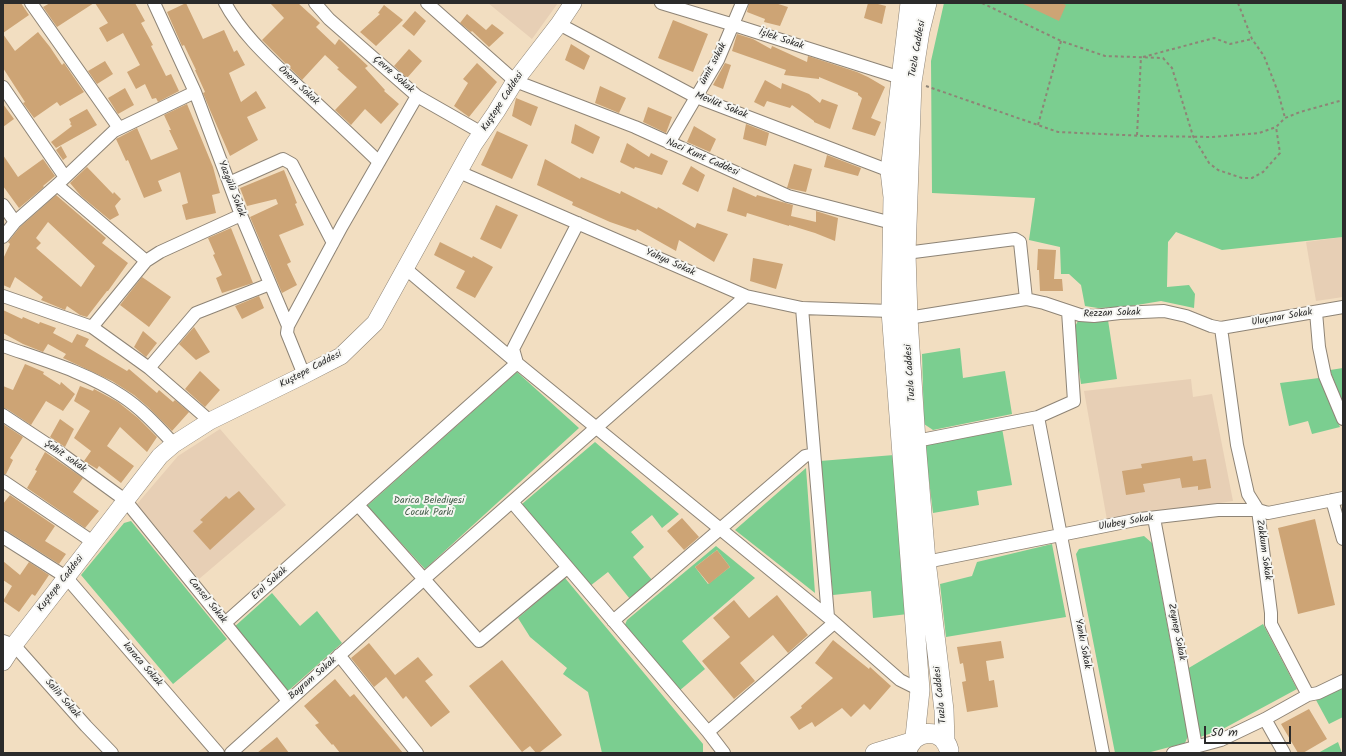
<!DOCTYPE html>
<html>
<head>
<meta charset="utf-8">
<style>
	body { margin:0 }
	#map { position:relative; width:1346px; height:756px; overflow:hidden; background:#f2dec1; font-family:Kalam,sans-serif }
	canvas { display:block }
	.frame { position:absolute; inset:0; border:4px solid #2b2b2b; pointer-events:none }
	.scale { position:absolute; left:1204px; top:726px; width:87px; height:18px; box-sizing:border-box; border:2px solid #2b2b2b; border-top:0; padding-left:5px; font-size:12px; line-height:14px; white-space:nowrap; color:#2b2b2b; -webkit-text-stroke:3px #f6f6f2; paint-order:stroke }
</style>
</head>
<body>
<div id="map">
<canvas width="1346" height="756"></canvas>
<div class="frame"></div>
<div class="scale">50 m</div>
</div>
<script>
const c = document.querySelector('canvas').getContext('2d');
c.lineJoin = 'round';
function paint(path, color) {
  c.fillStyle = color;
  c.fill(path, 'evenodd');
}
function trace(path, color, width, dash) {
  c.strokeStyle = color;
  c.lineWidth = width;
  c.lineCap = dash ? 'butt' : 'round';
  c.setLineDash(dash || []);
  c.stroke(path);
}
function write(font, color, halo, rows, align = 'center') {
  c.font = font + ' Kalam,sans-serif';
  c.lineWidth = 4;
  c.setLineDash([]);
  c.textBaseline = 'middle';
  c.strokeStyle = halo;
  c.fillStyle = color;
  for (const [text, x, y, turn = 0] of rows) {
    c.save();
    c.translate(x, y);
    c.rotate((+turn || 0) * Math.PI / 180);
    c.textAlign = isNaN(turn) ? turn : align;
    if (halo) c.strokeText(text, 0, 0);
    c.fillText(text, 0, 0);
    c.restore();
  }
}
const built = new Path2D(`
	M 488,3 L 558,3 L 532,39 Z
	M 1343,237 L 1343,297 L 1316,301 L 1306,242 Z
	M 1191,379 L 1193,397 L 1212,394 L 1233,501 L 1107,520 L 1084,391 Z
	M 220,429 L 286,505 L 199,579 L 137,504 L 178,456 Z`);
const green = new Path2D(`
	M 944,3 L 1343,3 L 1343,237 L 1222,250 L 1176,232 L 1168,242 L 1167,287 L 1189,285 L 1195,294 L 1194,308 L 1161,301 L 1125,307 L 1098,308 L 1085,306 L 1081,285 L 1069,274 L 1061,274 L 1060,247 L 1029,240 L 1035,198 L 932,193 L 931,61 Z
	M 1108,320 L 1117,379 L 1081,384 L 1073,330 L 1078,321 Z
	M 960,348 L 963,378 L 1005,371 L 1012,414 L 933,430 L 924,424 L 922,354 Z
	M 1343,368 L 1343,405 L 1330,370 Z
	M 517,372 L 579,428 L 425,569 L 367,506 Z
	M 1319,378 L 1340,427 L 1312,434 L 1308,421 L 1289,426 L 1280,383 Z
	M 1002,428 L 1012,485 L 977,491 L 979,505 L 933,513 L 925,448 L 929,443 Z
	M 595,442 L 679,514 L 662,528 L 652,515 L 631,532 L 644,547 L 633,557 L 652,580 L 630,599 L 608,572 L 590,586 L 522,504 Z
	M 894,455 L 908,614 L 873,618 L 871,591 L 833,595 L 820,461 Z
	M 806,468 L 815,593 L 735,530 Z
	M 131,521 L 227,639 L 173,684 L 81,575 L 124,523 Z
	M 1144,536 L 1152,543 L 1188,736 L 1185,743 L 1147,753 L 1115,753 L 1076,554 L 1079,549 Z
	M 1052,544 L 1066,617 L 946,637 L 940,584 L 972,576 L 977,562 Z
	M 716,546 L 755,578 L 682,641 L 705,669 L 679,691 L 624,627 L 627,620 ZM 717,550 L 730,567 L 708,584 L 695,567 Z
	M 565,578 L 703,744 L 703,753 L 602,753 L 588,692 L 563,674 L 567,668 L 530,637 L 518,618 Z
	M 272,593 L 300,626 L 317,611 L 342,643 L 287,692 L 233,628 Z
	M 1263,624 L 1297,689 L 1221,730 L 1200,737 L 1187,669 Z
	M 1343,687 L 1343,717 L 1329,724 L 1316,700 Z
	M 1338,742 L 1342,753 L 1318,753 Z`);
const building = new Path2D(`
	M 3,3 L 21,3 L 29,15 L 3,33 Z
	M 50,3 L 94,3 L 57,27 L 43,7 Z
	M 95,3 L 135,3 L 145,21 L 141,23 L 153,45 L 151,46 L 166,76 L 171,74 L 179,91 L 158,102 L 156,98 L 152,99 L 145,84 L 136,89 L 127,72 L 140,65 L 123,33 L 107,42 L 99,28 L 108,23 Z
	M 186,3 L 203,39 L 224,30 L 234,52 L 237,50 L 245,65 L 229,73 L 241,102 L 256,91 L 266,108 L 247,117 L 258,140 L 230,156 L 210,110 L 203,93 L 205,92 L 195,70 L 196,70 L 184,45 L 182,46 L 167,12 Z
	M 270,3 L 298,3 L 320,23 L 316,27 L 335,45 L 339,39 L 368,66 L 365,68 L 385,90 L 384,91 L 399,104 L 381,124 L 365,109 L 351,125 L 335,110 L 357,87 L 337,69 L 339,68 L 325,55 L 302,80 L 262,40 L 284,18 Z
	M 749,3 L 775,3 L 788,7 L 780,26 L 764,22 L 765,19 L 747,12 Z
	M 868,3 L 874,3 L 886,6 L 882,24 L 864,18 Z
	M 1021,3 L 1061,3 L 1066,5 L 1059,21 Z
	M 384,5 L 403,20 L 376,46 L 360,32 L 380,14 L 378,13 Z
	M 415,11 L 426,21 L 414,36 L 402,26 Z
	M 467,14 L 486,30 L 492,24 L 504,33 L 489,47 L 472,31 L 471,32 L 460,23 Z
	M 673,20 L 708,34 L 693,72 L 658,58 Z
	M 38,32 L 50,47 L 62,65 L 64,63 L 84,92 L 60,106 L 57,102 L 34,118 L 23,103 L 25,102 L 3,68 L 3,34 L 15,51 Z
	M 737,34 L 753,39 L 771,49 L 772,46 L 807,62 L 808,56 L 857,72 L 868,77 L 885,87 L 871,118 L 881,122 L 875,136 L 852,129 L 862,98 L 858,95 L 858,93 L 819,77 L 819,79 L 784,75 L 786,70 L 732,51 Z
	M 571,44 L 590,56 L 584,70 L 565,60 Z
	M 409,49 L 422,61 L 407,78 L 394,66 Z
	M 105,61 L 113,74 L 97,84 L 88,71 Z
	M 477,63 L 497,82 L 469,117 L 454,106 L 468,83 L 463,79 Z
	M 725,63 L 731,65 L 723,89 L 713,85 Z
	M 765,80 L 781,89 L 782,83 L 809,94 L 820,103 L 822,99 L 838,105 L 830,129 L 814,122 L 814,121 L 792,105 L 790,108 L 767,101 L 764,107 L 754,102 Z
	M 600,86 L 626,98 L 619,113 L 595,103 Z
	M 125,88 L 134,105 L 118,114 L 108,98 Z
	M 516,98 L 538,107 L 531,126 L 512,116 Z
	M 3,104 L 14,119 L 3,127 Z
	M 187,104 L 213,167 L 220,193 L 212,195 L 216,213 L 186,220 L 182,205 L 188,203 L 180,172 L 158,181 L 162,191 L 144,198 L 128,160 L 126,161 L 116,139 L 137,128 L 151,160 L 178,149 L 169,130 L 171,130 L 164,115 Z
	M 648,107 L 672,117 L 666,133 L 643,122 Z
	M 87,109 L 97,125 L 56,148 L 51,142 L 72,126 L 70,124 L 71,123 L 69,119 Z
	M 575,124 L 600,137 L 593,154 L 571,143 Z
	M 746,124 L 769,133 L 766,146 L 743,139 Z
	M 694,126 L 716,139 L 710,152 L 687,142 Z
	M 497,131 L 528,145 L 512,179 L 481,165 Z
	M 627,143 L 649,157 L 651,153 L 668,161 L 662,175 L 635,167 L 634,169 L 620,162 Z
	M 61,146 L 67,157 L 63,160 L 56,150 Z
	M 3,155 L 18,177 L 43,159 L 55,176 L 43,186 L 44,187 L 19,208 L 3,186 Z
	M 827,155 L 861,168 L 858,176 L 824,167 Z
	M 545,159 L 580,179 L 581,177 L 620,194 L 621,191 L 657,209 L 658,207 L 695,228 L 697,223 L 728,234 L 714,262 L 679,240 L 676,251 L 637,229 L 636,231 L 610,222 L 572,205 L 573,202 L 537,185 Z
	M 794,164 L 812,169 L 806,192 L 787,188 Z
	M 691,166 L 705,175 L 698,192 L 682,184 Z
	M 87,167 L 113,194 L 114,192 L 121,199 L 115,206 L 119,215 L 110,220 L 81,196 L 70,183 Z
	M 284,170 L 297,203 L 295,204 L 304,225 L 279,235 L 291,262 L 287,264 L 297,285 L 282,293 L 250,217 L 278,204 L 276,199 L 247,206 L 240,188 Z
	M 733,187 L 756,197 L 757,195 L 793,205 L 791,216 L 816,222 L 816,211 L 838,218 L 835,241 L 815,233 L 789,225 L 789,226 L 747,213 L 746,217 L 727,211 Z
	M 56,195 L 106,238 L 102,243 L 128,263 L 108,291 L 107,291 L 87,317 L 80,315 L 67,306 L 65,310 L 41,300 L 43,297 L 15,277 L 10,288 L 3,285 L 3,259 L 10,244 L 8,242 L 20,227 ZM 48,222 L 95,266 L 81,287 L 36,248 L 41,243 L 36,238 Z
	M 496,205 L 518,215 L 501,249 L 480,239 Z
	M 231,228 L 253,283 L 222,293 L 216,278 L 222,275 L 213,255 L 215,254 L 208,238 Z
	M 440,242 L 472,258 L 473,256 L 493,267 L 475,298 L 456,288 L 465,271 L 434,255 Z
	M 1038,249 L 1056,250 L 1054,279 L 1062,279 L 1063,291 L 1040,291 L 1039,270 L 1037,270 Z
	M 753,258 L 783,264 L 776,289 L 750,281 Z
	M 142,277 L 171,297 L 149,327 L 120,305 Z
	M 259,296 L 264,308 L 242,319 L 235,306 Z
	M 3,310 L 22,319 L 23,317 L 39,324 L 40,322 L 56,328 L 53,333 L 72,343 L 77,334 L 89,339 L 85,346 L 127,371 L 129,369 L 157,393 L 159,390 L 173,402 L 175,400 L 189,412 L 172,431 L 148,407 L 134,395 L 112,381 L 63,358 L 66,354 L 48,344 L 43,352 L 23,344 L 3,333 Z
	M 194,327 L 210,352 L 196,360 L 179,344 Z
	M 143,331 L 157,343 L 146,357 L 134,347 Z
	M 25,364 L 44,372 L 43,374 L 60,385 L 61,382 L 75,394 L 63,411 L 46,401 L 31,425 L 7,409 L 3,408 L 3,386 L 13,390 Z
	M 200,371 L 220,390 L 205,407 L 185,389 Z
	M 80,386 L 93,391 L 94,389 L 118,402 L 138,418 L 157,437 L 147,452 L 120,427 L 107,446 L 134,466 L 121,483 L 99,466 L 97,469 L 84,461 L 91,451 L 74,438 L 90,411 L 74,401 Z
	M 60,419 L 74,429 L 65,447 L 50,437 Z
	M 3,424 L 23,437 L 10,458 L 13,460 L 6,474 L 3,474 Z
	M 45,452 L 83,478 L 73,492 L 99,511 L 85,528 L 27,488 L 37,471 L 35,470 Z
	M 1192,456 L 1193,461 L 1206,459 L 1211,488 L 1198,490 L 1198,486 L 1182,488 L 1180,478 L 1143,484 L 1145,492 L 1126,495 L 1122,471 L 1142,468 L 1141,464 Z
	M 239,491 L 255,509 L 210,550 L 193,531 L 203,522 L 200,520 L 226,496 L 229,499 Z
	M 10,495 L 55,526 L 45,541 L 66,554 L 59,564 L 7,531 L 3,530 L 3,504 Z
	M 682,518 L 699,537 L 684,550 L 667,531 Z
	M 1315,519 L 1335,605 L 1298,614 L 1278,528 Z
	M 717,550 L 730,567 L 709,584 L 695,567 Z
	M 3,561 L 20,575 L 29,562 L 49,575 L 35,596 L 32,594 L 19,612 L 3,601 L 12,586 L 3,580 Z
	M 777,595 L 808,635 L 788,653 L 773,635 L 740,663 L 755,681 L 734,699 L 702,661 L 730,637 L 713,618 L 734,600 L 749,618 Z
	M 833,640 L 869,669 L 870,667 L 891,686 L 870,710 L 864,704 L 851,717 L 842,708 L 815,727 L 812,722 L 799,730 L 790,717 L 802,708 L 801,706 L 833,678 L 815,663 Z
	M 1001,641 L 1004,658 L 986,661 L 989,681 L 994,680 L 998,707 L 967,712 L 962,682 L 966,681 L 963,663 L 960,664 L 957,647 Z
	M 369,643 L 395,675 L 418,657 L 433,675 L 425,681 L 450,712 L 431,727 L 406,696 L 403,699 L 386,677 L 374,687 L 351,658 Z
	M 502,660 L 562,735 L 539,753 L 536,753 L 530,746 L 522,752 L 469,686 Z
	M 335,679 L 350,697 L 354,694 L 403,753 L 340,753 L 333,744 L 332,745 L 315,725 L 319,723 L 304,706 Z
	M 1309,709 L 1327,739 L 1303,753 L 1298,753 L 1281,724 Z
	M 277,737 L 289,753 L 257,753 Z`);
const path = new Path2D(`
	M 982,3 L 1061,41 L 1105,56 L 1163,58 L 1172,68 L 1193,136 L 1209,163 L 1218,170 L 1242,178 L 1252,178 L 1263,172 L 1280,153 L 1276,127
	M 1238,3 L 1252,39 L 1264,56 L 1278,92 L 1285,118
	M 1143,57 L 1214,38 L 1230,44 L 1252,39
	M 926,86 L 1058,132 L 1145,136 L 1212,137 L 1259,133 L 1276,127 L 1285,118 L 1300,112 L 1343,100
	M 1038,125 L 1061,41
	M 1137,135 L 1141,57`);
const street = new Path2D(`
	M 31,3 L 119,128
	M 154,3 L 195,92 L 241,215 L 288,326 L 287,333 L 304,375
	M 225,3 C 242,35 272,61 298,86 C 325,111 352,136 379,162
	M 315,3 L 329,19 L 417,96 L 482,133
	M 427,3 L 515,81 L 635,127 L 788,196 L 892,223
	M 661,3 L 734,25 L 901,78
	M 559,24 L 696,97 L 890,171
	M 3,87 L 65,177
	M 669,143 L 718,60 L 742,3
	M 459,172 L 746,296 L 802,308 L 891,311
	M 229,183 L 283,159 L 292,164 L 333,243
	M 57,185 L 146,261
	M 3,205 L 15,222
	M 3,237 L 15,222 L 57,185 L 114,131 L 195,92
	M 906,253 L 1015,239 L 1020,242 L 1026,299
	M 406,269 L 517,363 L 828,617 L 900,680 L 920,690
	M 3,296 L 92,327 L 149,368 L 210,421
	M 802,308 L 828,617
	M 1316,312 L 1319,347 L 1325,376 L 1343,419
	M 908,318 L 1026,299 L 1044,303 L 1080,315 L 1094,316 L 1120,313 L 1164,311 L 1186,316 L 1211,326 L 1221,328 L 1343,307
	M 288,326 L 342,226 L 417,96
	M 92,327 L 146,261 L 160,252 L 241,215
	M 1221,328 L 1237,445 L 1248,494 L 1258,510 L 1271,613 L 1271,624 L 1308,695
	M 3,346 C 43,360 86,372 122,396 C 142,409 158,427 174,444
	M 149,368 L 196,313 L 270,284
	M 3,415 L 59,452 L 125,500 L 288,701
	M 1038,417 L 1103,753
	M 916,441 L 1038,417 L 1074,401 L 1068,311
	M 3,481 L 93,542
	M 1332,500 L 1343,539
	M 512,502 L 708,732
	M 358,505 L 479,641 L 567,568
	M 1154,518 L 1181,662 L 1196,747
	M 3,537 L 66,577 L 218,753
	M 921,563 L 1140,519 L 1218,510 L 1258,510 L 1268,513 L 1343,498
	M 613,621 L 805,456 L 814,454
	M 225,623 L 517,363 L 513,349 L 578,223
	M 3,641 L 14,645 L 86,726 L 112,753
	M 339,655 L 417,753
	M 1265,719 L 1284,753
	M 231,753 L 424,579 L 746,296
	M 724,753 L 708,732 L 834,623
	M 1173,753 L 1221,740 L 1265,719 L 1308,695 L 1318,693 L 1343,681`);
const secondary = new Path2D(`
	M 3,662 L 14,645 L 160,456 L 174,444 L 210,421 L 304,375 L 341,356 L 375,323 L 474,144 L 496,112 L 515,81 L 559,24 L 573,3`);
const primary = new Path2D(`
	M 910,3 L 890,171 L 893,197 L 891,311 L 920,690 L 915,737
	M 927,3 L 920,31 L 912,82 L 906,253 L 908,318 L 916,441 L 926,561 L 944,710 L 945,742
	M 875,753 L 911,742
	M 907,753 C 911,729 943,726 949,750`);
const streetNames = [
	["İşlek Sokak",781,40,18],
	["Tuzla Caddesi",918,49,-80],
	["ümit sokak",714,64,-62],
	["Çevre Sokak",393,75,41],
	["Önem Sokak",298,86,43],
	["Kuştepe Caddesi",503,102,-57],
	["Mevlüt Sokak",721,106,22],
	["Naci Kunt Caddesi",702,158,24],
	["Yazgülü Sokak",231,189,69],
	["Yahya Sokak",670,263,24],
	["Rezzan Sokak",1112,314,-2],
	["Uluçınar Sokak",1282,318,-10],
	["Kuştepe Caddesi",311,370,-28],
	["Tuzla Caddesi",911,373,-94],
	["Şehit sokak",65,457,35],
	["Ulubey Sokak",1126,523,-10],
	["Zakkum Sokak",1263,550,82],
	["Kuştepe Caddesi",61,584,-52],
	["Erol Sokak",270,584,-42],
	["Cansel Sokak",207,601,51],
	["Zeynep Sokak",1176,632,79],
	["Yankı Sokak",1082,644,79],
	["karaca Sokak",142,665,49],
	["Bayram Sokak",313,679,-41],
	["Tuzla Caddesi",941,695,-96],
	["Salih Sokak",62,699,49]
];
const parkNames = [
	["Darica Belediyesi",429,501],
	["Cocuk Parki",429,513]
];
paint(built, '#e7cfb5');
paint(green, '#7bce90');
paint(building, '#cda475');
trace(street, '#8e8476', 14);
trace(secondary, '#8e8476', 18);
trace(primary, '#8e8476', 20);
trace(path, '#8e8476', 2, [3, 3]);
trace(street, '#fff', 12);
trace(secondary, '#fff', 17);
trace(primary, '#fff', 19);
write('10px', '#2b2b2b', '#f6f6f2', streetNames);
write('10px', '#435c49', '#f6f6f2', parkNames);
</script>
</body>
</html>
